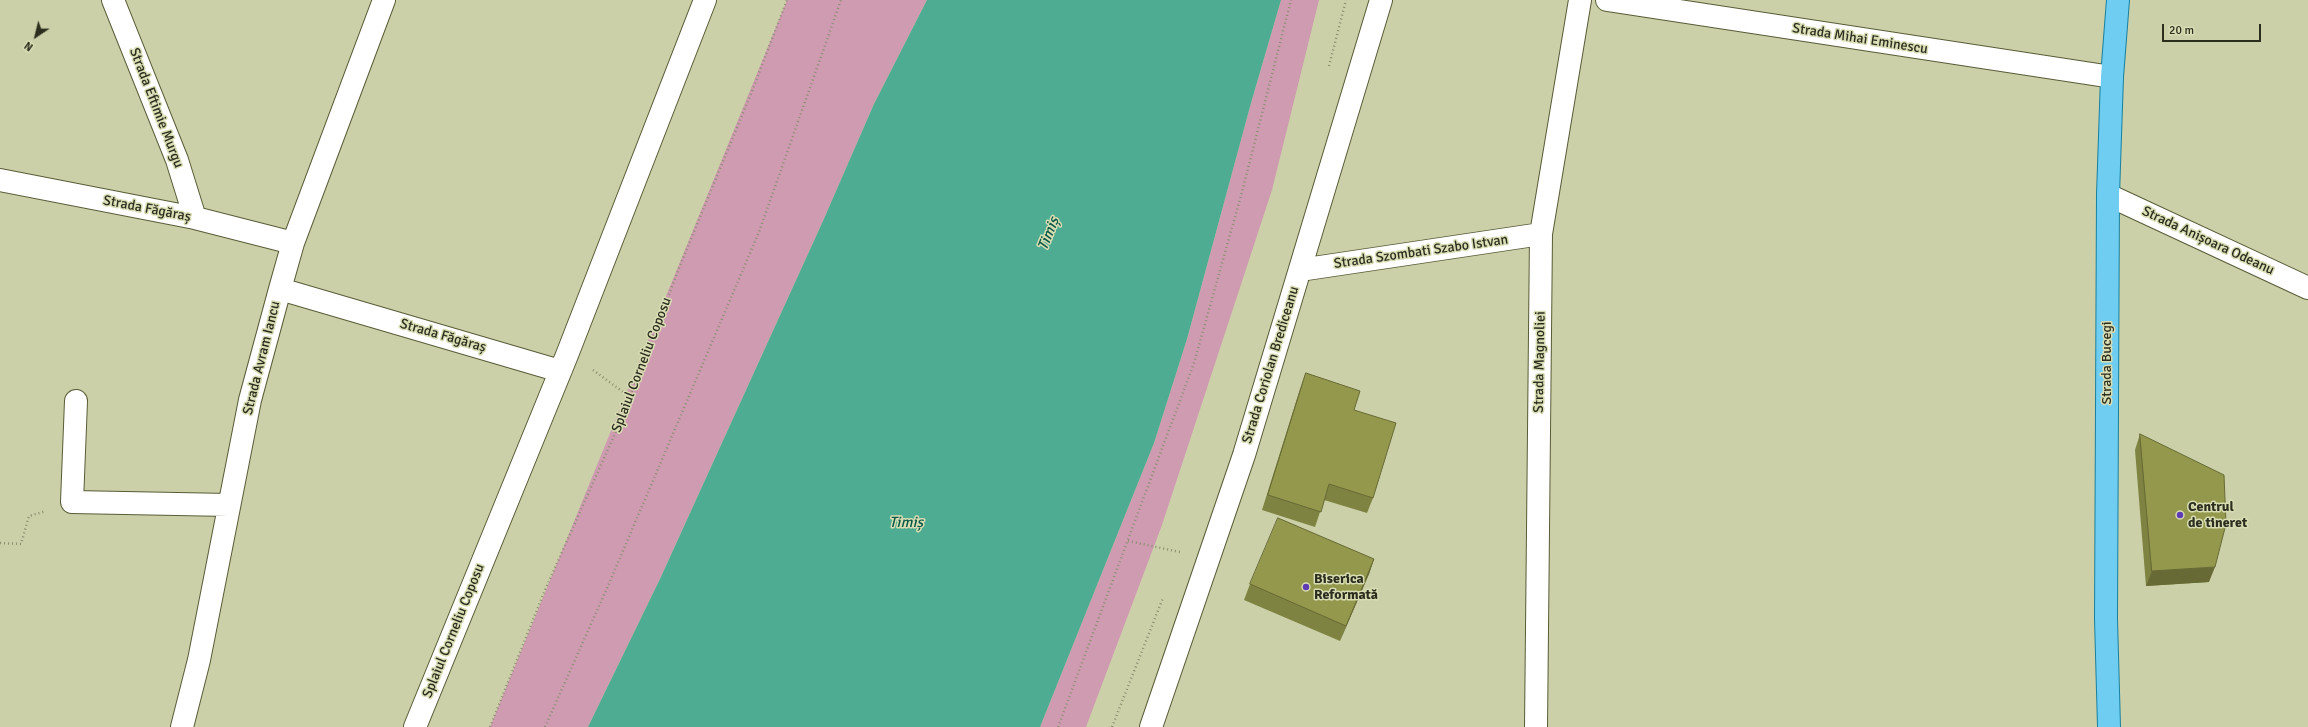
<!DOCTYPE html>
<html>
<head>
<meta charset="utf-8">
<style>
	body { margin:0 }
	#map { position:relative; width:2308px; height:727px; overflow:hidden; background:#ccd0a8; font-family:Signika,sans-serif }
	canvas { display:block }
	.north { position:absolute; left:16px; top:16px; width:40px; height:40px; -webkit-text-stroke:3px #d9ddb4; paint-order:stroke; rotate:215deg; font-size:11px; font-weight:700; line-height:16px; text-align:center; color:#2b2d1d }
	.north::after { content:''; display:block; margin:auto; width:14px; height:18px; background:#2b2d1d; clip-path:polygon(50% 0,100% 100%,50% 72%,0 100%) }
	.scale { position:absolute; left:2162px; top:24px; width:99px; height:18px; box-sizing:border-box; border:2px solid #2b2d1d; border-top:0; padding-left:5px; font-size:12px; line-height:14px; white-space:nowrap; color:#2b2d1d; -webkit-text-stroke:3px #d9ddb4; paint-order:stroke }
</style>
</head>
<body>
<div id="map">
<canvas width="2308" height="727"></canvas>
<div class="north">N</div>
<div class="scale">20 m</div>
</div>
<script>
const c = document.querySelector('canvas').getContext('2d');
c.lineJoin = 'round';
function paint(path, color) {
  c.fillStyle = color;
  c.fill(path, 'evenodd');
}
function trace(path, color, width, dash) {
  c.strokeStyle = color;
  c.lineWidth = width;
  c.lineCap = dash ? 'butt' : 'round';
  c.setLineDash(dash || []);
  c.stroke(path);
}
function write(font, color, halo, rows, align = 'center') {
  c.font = font + ' Signika,sans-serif';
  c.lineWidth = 3;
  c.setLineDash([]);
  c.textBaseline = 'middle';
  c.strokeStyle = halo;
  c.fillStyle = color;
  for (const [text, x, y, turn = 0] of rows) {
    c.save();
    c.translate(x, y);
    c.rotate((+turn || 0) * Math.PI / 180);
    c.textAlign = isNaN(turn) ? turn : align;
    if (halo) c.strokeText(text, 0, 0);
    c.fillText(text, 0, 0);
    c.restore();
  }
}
const green = new Path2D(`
	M 787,0 L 927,0 L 874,104 L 823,221 L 660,579 L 588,727 L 490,727 Z
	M 1281,0 L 1319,0 L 1272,190 L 1162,525 L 1086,727 L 1040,727 L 1154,443 L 1187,339 L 1251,103 Z`);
const water = new Path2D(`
	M 927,0 L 1281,0 L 1251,103 L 1187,339 L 1154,443 L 1040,727 L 588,727 L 660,579 L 823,221 L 874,104 Z`);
const path = new Path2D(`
	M 1329,66 L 1346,0
	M 593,370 L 630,397
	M 1128,541 L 1180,552
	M 0,543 L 21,544 L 29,516 L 46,511
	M 490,727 L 545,590 L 622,418 L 679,268 L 752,91 L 787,0
	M 545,727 L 608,586 L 759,232 L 841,0
	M 1058,727 L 1194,363 L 1242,192 L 1291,0
	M 1112,727 L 1163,598`);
const minor = new Path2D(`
	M 113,0 L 177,160 L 195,218
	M 1607,0 L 2112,77
	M 0,180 L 195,218 L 293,243
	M 2108,195 L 2308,288
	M 1300,270 L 1541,234
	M 280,289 L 560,371
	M 76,401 L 72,502 L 229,505
	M 182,727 L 199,660 L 250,400 L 280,289 L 293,243 L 384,0
	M 415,727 L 567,355 L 705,0
	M 1151,727 L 1244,455 L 1381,0
	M 1536,727 L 1541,234 L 1580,0`);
const major = new Path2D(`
	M 2109,727 L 2106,619 L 2108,195 L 2112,77 L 2118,0`);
const wall = new Path2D(`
	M 1306,373 L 1354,410 L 1373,498 L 1367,513 L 1324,500 L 1315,527 L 1262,510 L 1300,389 Z
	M 2140,434 L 2209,582 L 2146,586 L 2135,450 Z
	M 1374,559 L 1369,574 L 1340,641 L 1244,600 L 1250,584 Z`);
const shadedWall = new Path2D(`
	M 1374,559 L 1369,574 L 1340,641 L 1346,626 Z
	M 2215,567 L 2209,582 L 2146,586 L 2152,571 Z`);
const building = new Path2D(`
	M 1306,373 L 1360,391 L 1354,410 L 1396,423 L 1373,498 L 1329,484 L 1321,512 L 1268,495 Z
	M 2140,434 L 2224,475 L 2226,524 L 2215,567 L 2152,571 Z
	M 1278,518 L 1374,559 L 1346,626 L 1250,584 Z`);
const markers = [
	[2180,515,4,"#603cb4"],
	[1306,587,4,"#603cb4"]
];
const streetNames = [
	["Strada Mihai Eminescu",1860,39,9],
	["Strada Eftimie Murgu",156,108,69],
	["Strada Făgăraș",147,209,11],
	["Strada Anișoara Odeanu",2208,241,25],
	["Strada Szombati Szabo Istvan",1421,252,-8],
	["Strada Făgăraș",443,336,16],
	["Strada Avram Iancu",262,358,-76],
	["Strada Magnoliei",1540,362,-89],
	["Strada Bucegi",2107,363,-90],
	["Splaiul Corneliu Coposu",642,365,-69],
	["Strada Coriolan Brediceanu",1271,365,-73],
	["Splaiul Corneliu Coposu",454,631,-68]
];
const poiNames = [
	["Centrul",2188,507],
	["de tineret",2188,523],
	["Biserica",1314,579],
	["Reformată",1314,595]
];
const waterNames = [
	["Timiș",1049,234,-68],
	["Timiș",906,523]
];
paint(green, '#cf9bb1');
paint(water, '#4dac91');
trace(minor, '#595c37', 24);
trace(major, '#1880a0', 24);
trace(path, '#8b8e70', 2.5, [1, 3]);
trace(minor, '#fff', 22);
trace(major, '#6ecdf0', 22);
paint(wall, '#7e8341');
paint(shadedWall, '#676a35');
paint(building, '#93984c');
trace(building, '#676a35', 1);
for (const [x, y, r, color] of markers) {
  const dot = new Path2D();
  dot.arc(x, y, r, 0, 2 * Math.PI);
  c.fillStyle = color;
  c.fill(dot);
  trace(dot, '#d9ddb4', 1.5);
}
write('14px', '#2b2d1d', '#d9ddb4', streetNames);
write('bold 14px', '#2b2d1d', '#d9ddb4', poiNames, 'left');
write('italic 15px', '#075946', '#d9ddb4', waterNames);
</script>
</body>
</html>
